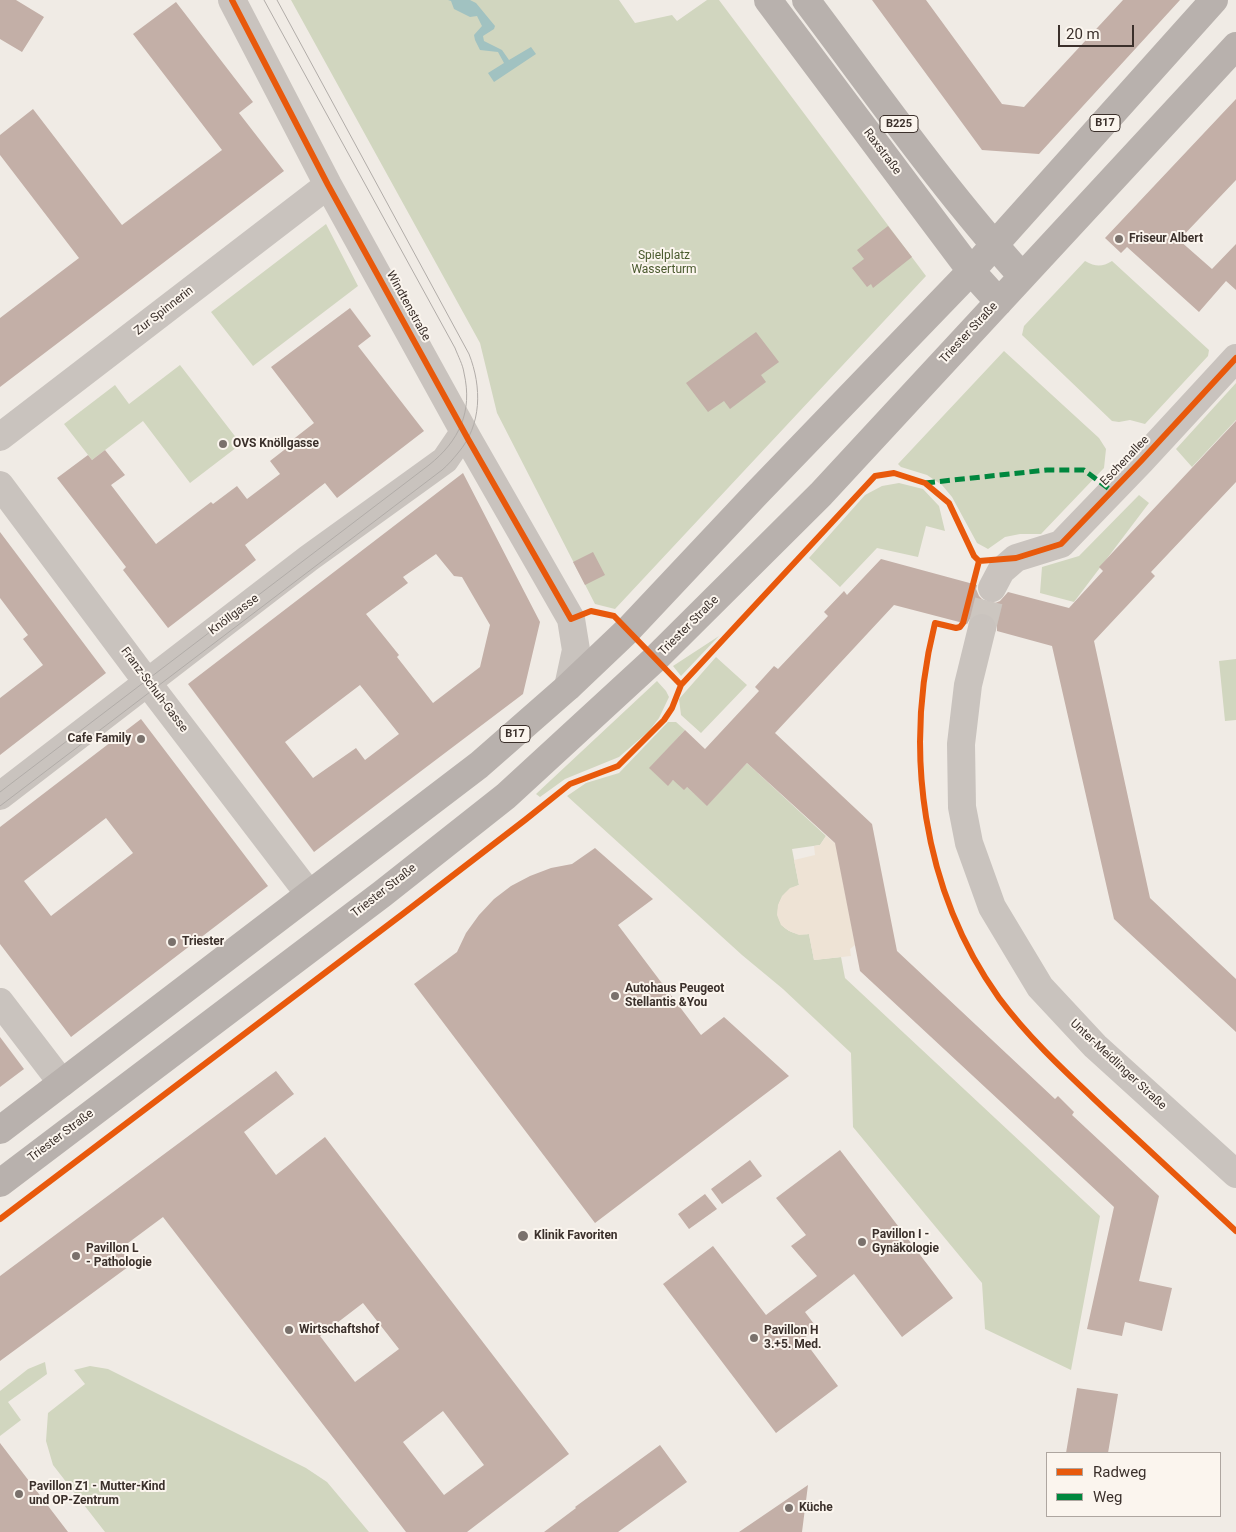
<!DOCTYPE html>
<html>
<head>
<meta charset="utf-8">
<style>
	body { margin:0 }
	#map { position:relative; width:1236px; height:1532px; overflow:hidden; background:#f0ebe5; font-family:Roboto,sans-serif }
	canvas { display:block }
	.legend { position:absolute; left:1046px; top:1452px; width:175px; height:65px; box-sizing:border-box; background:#fbf5ee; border:1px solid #aea6a0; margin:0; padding:6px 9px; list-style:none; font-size:15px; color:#3b302b }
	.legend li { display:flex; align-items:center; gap:10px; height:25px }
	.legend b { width:25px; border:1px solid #aea6a0 }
	.scale { position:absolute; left:1058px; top:25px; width:76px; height:22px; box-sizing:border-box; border:2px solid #3b302b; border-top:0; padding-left:6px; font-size:15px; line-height:18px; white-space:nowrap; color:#3b302b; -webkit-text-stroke:4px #fbf5ee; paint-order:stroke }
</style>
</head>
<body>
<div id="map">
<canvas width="1236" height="1532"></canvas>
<ul class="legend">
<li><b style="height:6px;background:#e8590c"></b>Radweg</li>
<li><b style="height:6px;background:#00873e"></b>Weg</li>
</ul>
<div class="scale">20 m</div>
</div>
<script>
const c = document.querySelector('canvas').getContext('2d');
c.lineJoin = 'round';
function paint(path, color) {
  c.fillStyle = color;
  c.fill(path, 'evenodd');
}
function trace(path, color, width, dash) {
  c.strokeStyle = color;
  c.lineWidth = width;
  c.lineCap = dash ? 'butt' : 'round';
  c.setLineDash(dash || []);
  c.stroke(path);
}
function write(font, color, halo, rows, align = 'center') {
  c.font = font + ' Roboto,sans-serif';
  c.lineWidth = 4;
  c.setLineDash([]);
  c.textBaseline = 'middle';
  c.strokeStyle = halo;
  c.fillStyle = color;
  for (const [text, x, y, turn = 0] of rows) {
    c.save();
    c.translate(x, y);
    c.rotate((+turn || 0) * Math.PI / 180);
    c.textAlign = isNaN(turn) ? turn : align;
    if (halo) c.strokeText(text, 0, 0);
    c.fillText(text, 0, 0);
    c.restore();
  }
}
const green = new Path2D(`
	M 291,0 L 619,0 L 635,23 L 672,15 L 677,21 L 707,0 L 719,0 L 926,276 L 615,609 L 595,604 L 497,413 L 480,343 Z
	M 326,224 L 358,286 L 253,366 L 211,312 Z
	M 1085,261 C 1096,267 1102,267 1112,261 L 1209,350 L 1208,356 L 1145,424 L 1130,420 L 1119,422 L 1112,421 L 1022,335 L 1024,326 Z
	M 1004,351 L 1099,438 L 1106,449 L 1104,468 L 1041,534 L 1020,534 L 1005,537 L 988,549 L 977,543 L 952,497 L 942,485 L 927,475 L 901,467 L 898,464 Z
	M 180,365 L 241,444 L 190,483 L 143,421 L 92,460 L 64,424 L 115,385 L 129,404 Z
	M 1236,383 L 1236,420 L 1192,467 L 1176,449 Z
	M 899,483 L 923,489 L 939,506 L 945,531 L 926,526 L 918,557 L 877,548 L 840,587 L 809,558 L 865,495 L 882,486 Z
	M 1139,495 L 1149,503 L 1074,602 L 1040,593 L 1042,567 L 1079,556 Z
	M 719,636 L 681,676 L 673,666 Z
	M 716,657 L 747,685 L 701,733 L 681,715 L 679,699 Z
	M 1236,659 L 1236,720 L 1225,721 L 1219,661 Z
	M 657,681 L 666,691 L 669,697 L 659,718 L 649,731 L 619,757 L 565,779 L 540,797 L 536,794 Z
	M 668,722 L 676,722 L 685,730 L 650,768 L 668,785 L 673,780 L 687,787 L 707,805 L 747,763 L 826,836 L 820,845 L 792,849 L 799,885 C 768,895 771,938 809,934 L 814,960 L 841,957 L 845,978 L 1100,1216 L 1071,1370 L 985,1329 L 982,1283 L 853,1127 L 851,1053 L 783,989 L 742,955 L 567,796 L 586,783 L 619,773 Z
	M 45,1362 L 47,1374 L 8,1402 L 21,1420 L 0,1436 L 0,1391 L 28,1369 Z
	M 90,1366 L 108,1369 L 306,1468 L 327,1482 L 369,1532 L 105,1532 L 53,1465 L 46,1441 L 48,1413 L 85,1384 L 74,1370 Z`);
const plaza = new Path2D(`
	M 826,836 L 836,844 L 855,945 L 850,949 L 851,956 L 814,960 L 809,934 L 799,935 L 789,931 L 781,925 L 777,915 L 778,905 L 782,896 L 790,888 L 799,885 L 794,860 L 815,855 L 814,846 L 820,845 Z`);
const water = new Path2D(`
	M 448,0 L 470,0 L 476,3 L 495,26 L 494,29 L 483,36 L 484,41 L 502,50 L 509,60 L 531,47 L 536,54 L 494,82 L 488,73 L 504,63 L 498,52 L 480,50 L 475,40 L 474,35 L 482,26 L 477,16 L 470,17 L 454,9 L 451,1 Z`);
const building = new Path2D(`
	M 0,0 L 16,0 L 44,17 L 22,52 L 0,39 Z
	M 872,0 L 926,0 L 1002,104 L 1024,107 L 1123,0 L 1180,0 L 1039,154 L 982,150 Z
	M 176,2 L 253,102 L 239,113 L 284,171 L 0,387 L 0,318 L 79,258 L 0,155 L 0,135 L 33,109 L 122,225 L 222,150 L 133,34 Z
	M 1236,99 L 1236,180 L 1179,240 L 1212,269 L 1236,244 L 1236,290 L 1226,281 L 1199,312 L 1127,247 L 1121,253 L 1105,238 Z
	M 888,226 L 912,257 L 873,288 L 871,284 L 867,287 L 852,268 L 864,259 L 857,250 Z
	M 350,308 L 371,336 L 358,346 L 424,431 L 337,498 L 325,483 L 245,545 L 256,560 L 168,628 L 123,570 L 126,567 L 57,478 L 88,455 L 92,460 L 105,450 L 125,475 L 111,485 L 156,544 L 211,502 L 213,504 L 237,486 L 247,499 L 280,474 L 270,461 L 293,443 L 291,441 L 314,423 L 271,367 Z
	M 756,332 L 779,362 L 761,375 L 766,382 L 730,409 L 724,401 L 708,412 L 686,383 Z
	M 1236,421 L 1236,482 L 1151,572 L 1155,576 L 1094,641 L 1150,898 L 1236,979 L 1236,1032 L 1114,919 L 1052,646 L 997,631 L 997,623 L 993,617 L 986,613 L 977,613 L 971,617 L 967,624 L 894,605 L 775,733 L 872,824 L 897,951 L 1055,1099 L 1058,1096 L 1074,1112 L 1072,1115 L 1159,1196 L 1139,1281 L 1172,1288 L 1162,1331 L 1125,1322 L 1122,1336 L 1087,1329 L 1114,1207 L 860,971 L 835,843 L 747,763 L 707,806 L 687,787 L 684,790 L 673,780 L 668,786 L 649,768 L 685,730 L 705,749 L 759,691 L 755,687 L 774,666 L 778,669 L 828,616 L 824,612 L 844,591 L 847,595 L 881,559 L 977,585 L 976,589 L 979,596 L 985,602 L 993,604 L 1000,601 L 1008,592 L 1069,608 L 1103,571 L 1099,567 Z
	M 463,473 L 540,622 L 523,694 L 314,852 L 188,684 ZM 436,554 L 454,576 L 462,577 L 490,625 L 480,667 L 433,703 L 397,657 L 399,655 L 366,614 L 408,583 L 403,577 ZM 360,685 L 399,734 L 365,760 L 356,748 L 313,778 L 285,742 Z
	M 0,532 L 106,673 L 0,755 L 0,698 L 43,665 L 23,639 L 28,635 L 0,598 Z
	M 593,552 L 605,575 L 585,585 L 573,562 Z
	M 141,719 L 268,886 L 71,1037 L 0,944 L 0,827 ZM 106,818 L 133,853 L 51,916 L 24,881 Z
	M 595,848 L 653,899 L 618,925 L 701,1035 L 724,1017 L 789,1076 L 595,1223 L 414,984 L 457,952 L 466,933 L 479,915 L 494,899 L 511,886 L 530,876 L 551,868 L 572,864 Z
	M 0,1037 L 24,1069 L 0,1087 Z
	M 276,1071 L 294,1094 L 244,1132 L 276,1175 L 325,1137 L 569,1454 L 467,1532 L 406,1532 L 163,1217 L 120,1249 L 132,1264 L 0,1361 L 0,1276 ZM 363,1303 L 399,1349 L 355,1382 L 320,1336 ZM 443,1411 L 484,1465 L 444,1495 L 403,1442 Z
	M 840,1150 L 953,1298 L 902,1337 L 854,1274 L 805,1312 L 817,1328 L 803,1339 L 838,1386 L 776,1433 L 663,1284 L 713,1246 L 766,1315 L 817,1276 L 791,1246 L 806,1235 L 776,1198 Z
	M 750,1160 L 762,1176 L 722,1204 L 711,1189 Z
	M 705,1194 L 717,1209 L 689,1229 L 678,1214 Z
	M 1077,1388 L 1118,1394 L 1108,1453 L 1066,1453 Z
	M 0,1443 L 68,1532 L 0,1532 Z
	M 660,1445 L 687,1482 L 618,1532 L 544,1532 L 576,1508 L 575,1507 Z
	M 808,1485 L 802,1532 L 739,1532 Z`);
const minorTunnel = new Path2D(`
	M 982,628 L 992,588`);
const minor = new Path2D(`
	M 232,0 L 328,185 L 468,439 L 571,619 L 576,650 L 568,687
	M 0,437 L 328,185
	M 0,485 L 153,690 L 309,894
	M 992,588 L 1001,571 L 1016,558 L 1061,544 L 1141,461 L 1236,358
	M 982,628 L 968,685 L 961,744 L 962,807 L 969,843 L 992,907 L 1040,987 L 1095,1046 L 1236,1174
	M 0,796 L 309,558 L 445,460 L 464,432
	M 0,1002 L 62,1083`);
const major = new Path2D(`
	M 768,0 L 971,271 L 999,302
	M 806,0 C 876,93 944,190 1022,276
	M 0,1130 L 479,765 L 568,687 L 628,630 L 756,494 L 971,271 L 1214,0
	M 0,1183 L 382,894 L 506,796 L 655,659 L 821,494 L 1236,46`);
const tram = new Path2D(`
	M 0,792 L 429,465 C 459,441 473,412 464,373 C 463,365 458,356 455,348 L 264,0
	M 0,806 L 442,470 C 448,465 453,459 458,453 C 482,425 482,387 469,354 L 277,0`);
const quiet = new Path2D(`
	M 925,483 L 1047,470 L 1084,470 L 1112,491`);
const cycleway = new Path2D(`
	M 232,0 L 328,185 L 468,439 L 571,619 L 591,611 L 614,616 L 681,685
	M 979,561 L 963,623 L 960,627 L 956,628 L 935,623 C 903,750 922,890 999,998 C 1031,1041 1070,1076 1109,1113 C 1151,1152 1194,1192 1236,1231
	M 0,1219 L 404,913 L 525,820 L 570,784 L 618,766 L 664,720 L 672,708 L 681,685 L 875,476 L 894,473 L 925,483 L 949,503 L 974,556 L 979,561 L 1016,558 L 1061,544 L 1141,461 L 1236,358`);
const markers = [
	[1119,239,5,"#7a716c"],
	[223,444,5,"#7a716c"],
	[141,739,5,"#7a716c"],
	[172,942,5,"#7a716c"],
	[615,996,5,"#7a716c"],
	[523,1236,6,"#7a716c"],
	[862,1242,5,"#7a716c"],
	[76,1256,5,"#7a716c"],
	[289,1330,5,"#7a716c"],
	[754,1338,5,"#7a716c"],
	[19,1494,5,"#7a716c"],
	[789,1508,5,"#7a716c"]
];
const shields = [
	[1105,123,30],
	[899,124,38],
	[515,734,30]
];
const shieldNames = [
	["B17",1105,123],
	["B225",899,124],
	["B17",515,734]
];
const streetNames = [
	["Raxstraße",882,152,53],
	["Windtenstraße",408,306,61],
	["Zur Spinnerin",164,311,-38],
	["Triester Straße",969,333,-47],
	["Eschenallee",1125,461,-46],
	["Knöllgasse",234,615,-37],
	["Triester Straße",689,626,-45],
	["Franz-Schuh-Gasse",154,690,53],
	["Triester Straße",384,891,-38],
	["Unter-Meidlinger Straße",1118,1065,43],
	["Triester Straße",61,1136,-37]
];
const poiNames = [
	["Friseur Albert",1129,239],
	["OVS Knöllgasse",233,444],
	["Cafe Family",131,739,"right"],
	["Triester",182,942],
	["Autohaus Peugeot",625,989],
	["Stellantis &You",625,1003],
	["Pavillon I -",872,1235],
	["Gynäkologie",872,1249],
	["Klinik Favoriten",534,1236],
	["Pavillon L",86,1249],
	["- Pathologie",86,1263],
	["Wirtschaftshof",299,1330],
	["Pavillon H",764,1331],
	["3.+5. Med.",764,1345],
	["Pavillon Z1 - Mutter-Kind",29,1487],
	["und OP-Zentrum",29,1501],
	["Küche",799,1508]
];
const parkNames = [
	["Spielplatz",664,256],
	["Wasserturm",664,270]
];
paint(green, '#d1d6bf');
paint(plaza, '#eee3d5');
paint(water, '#a1c2c1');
paint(building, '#c3afa7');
trace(minorTunnel, '#ccc6c0', 28, [28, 14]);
trace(minor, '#c9c3be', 28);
trace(major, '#b8b1ad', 28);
trace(tram, '#b1aca8', 1);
trace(quiet, '#00873e', 5, [10, 5]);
trace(cycleway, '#e8590c', 6);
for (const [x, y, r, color] of markers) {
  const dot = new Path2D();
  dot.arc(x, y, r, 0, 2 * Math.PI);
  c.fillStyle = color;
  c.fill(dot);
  trace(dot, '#fbf5ee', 2);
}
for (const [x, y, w] of shields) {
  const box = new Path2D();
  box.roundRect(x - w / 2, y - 8.5, w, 17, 4);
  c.fillStyle = '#fbf5ee';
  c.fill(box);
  trace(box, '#3b302b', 1);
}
write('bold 11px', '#3b302b', null, shieldNames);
write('12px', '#3b302b', '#fbf5ee', streetNames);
write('bold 12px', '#3b302b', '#fbf5ee', poiNames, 'left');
write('12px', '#4a5a2e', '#fbf5ee', parkNames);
</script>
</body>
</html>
